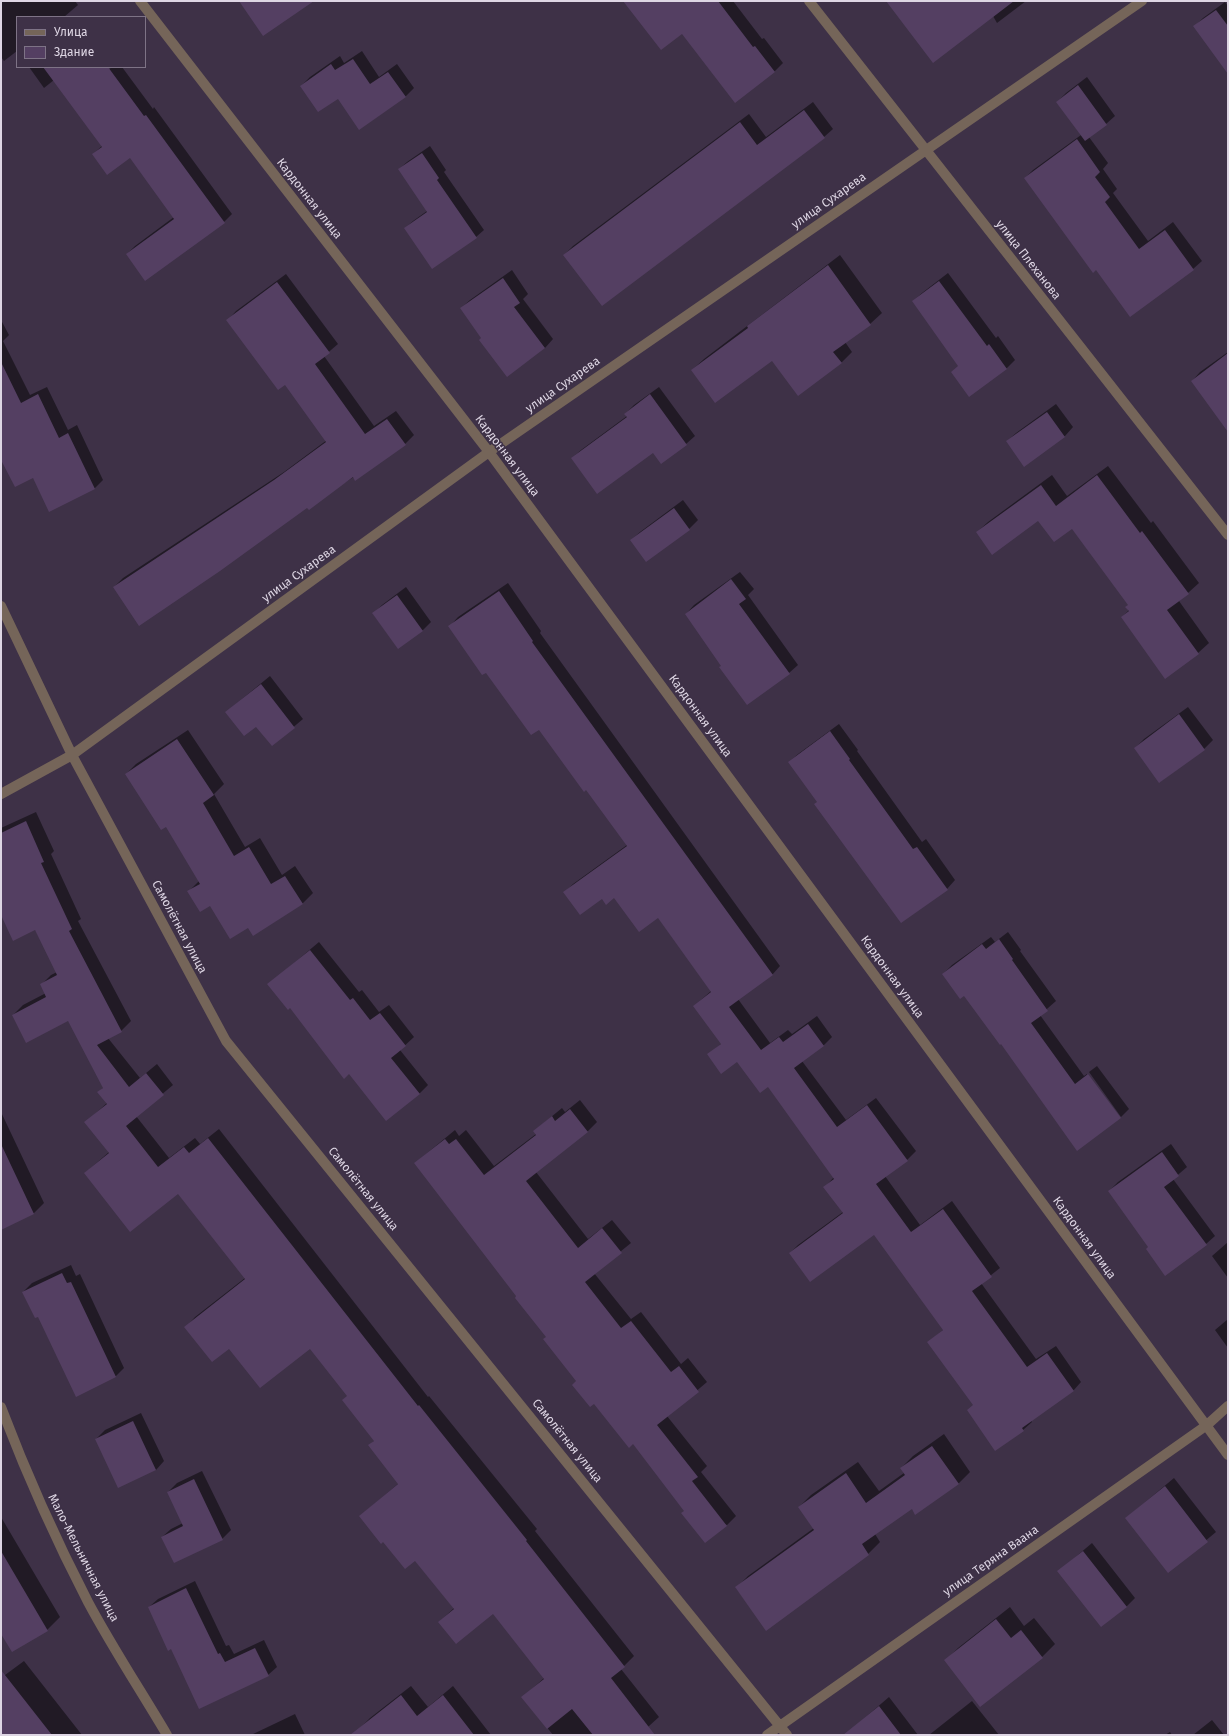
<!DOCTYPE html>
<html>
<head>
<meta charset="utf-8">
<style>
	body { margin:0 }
	#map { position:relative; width:1229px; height:1736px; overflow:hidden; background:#3e3147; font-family:"Fira Sans",sans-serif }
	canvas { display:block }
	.frame { position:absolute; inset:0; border:2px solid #ded6e4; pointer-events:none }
	.legend { position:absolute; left:16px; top:16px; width:130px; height:52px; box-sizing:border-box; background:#3e3147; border:1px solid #7e7386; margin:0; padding:5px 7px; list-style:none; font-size:12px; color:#ded6e4 }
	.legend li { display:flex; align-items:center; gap:8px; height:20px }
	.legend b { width:20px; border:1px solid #7e7386 }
</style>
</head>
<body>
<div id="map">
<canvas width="1229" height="1736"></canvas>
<div class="frame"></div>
<ul class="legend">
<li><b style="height:5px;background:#756559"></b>Улица</li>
<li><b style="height:11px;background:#543f62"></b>Здание</li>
</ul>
</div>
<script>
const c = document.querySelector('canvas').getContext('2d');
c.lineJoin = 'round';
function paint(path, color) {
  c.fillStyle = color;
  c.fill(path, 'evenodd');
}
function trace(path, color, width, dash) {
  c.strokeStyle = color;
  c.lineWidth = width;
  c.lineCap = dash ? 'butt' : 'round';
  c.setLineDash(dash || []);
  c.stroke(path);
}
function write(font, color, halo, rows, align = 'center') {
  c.font = font + ' "Fira Sans",sans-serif';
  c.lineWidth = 3;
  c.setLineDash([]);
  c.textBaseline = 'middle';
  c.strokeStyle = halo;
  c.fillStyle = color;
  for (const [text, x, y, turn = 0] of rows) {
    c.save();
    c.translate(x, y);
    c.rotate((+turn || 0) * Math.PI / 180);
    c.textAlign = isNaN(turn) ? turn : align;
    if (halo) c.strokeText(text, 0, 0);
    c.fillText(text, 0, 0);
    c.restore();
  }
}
const shadow = new Path2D(`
	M 1,1 L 75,1 L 78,5 L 64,17 L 17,17 L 17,51 L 4,61 L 1,57 Z
	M 635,1 L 733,1 L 762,39 L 764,38 L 783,63 L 775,71 L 735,102 L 682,33 Z
	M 887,1 L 1026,1 L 997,23 L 993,16 Z
	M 1225,2 L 1228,6 L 1228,67 L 1195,26 L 1203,18 Z
	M 362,51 L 379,77 L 397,64 L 414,88 L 405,97 L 338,97 L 301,86 L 310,77 L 340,56 L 344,63 Z
	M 29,67 L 88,67 L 96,79 L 112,67 L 122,67 L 153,109 L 154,107 L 232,214 L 224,222 L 127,254 L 135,246 L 174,217 L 130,157 L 93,154 L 102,146 L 54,80 L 44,88 Z
	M 1087,77 L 1115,116 L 1106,124 L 1089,137 L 1108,163 L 1103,169 L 1117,189 L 1113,193 L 1148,241 L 1173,222 L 1202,261 L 1193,269 L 1096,269 L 1025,178 L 1033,170 L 1081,135 L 1057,102 L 1066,93 Z
	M 813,102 L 833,129 L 824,137 L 564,255 L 573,246 L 749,114 L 766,137 Z
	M 430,146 L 446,170 L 444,172 L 484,230 L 476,237 L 405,228 L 413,221 L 427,211 L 399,169 L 407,162 Z
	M 840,255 L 882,313 L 870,324 L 845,342 L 852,352 L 841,363 L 772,360 L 692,370 L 704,359 Z
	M 512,270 L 528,294 L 523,299 L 553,339 L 545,348 L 482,338 L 461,308 L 470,300 Z
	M 948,273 L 996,338 L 998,336 L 1015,360 L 1007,368 L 970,395 L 959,365 L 913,301 L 922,293 Z
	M 286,274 L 338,344 L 324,356 L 374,426 L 396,411 L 414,435 L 405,444 L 307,507 L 114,587 L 123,578 L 284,472 L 327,440 L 286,384 L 228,320 L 236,311 Z
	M 1,320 L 9,335 L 3,341 L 30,395 L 47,387 L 68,430 L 77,425 L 103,480 L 95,488 L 50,510 L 33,477 L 1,458 Z
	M 1228,352 L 1228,430 L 1192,381 L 1200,372 Z
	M 659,387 L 695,436 L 686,444 L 653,452 L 572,458 L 581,450 L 627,416 L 625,414 L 634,405 Z
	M 1056,404 L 1073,427 L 1065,436 L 1025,465 L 1007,441 L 1016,433 Z
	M 1108,466 L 1151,523 L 1153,521 L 1199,583 L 1179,601 L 1209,643 L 1198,653 L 1165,677 L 1122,617 L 1129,610 L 1129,605 L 1072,528 L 1039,520 L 977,532 L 988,522 L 1052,475 L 1067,496 Z
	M 683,500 L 698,520 L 689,529 L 646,560 L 631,540 L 640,532 Z
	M 740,572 L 754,589 L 748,595 L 798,665 L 789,673 L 722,666 L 686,614 L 694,605 Z
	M 508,583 L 541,631 L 540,633 L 780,966 L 772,975 L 738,999 L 770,1043 L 788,1030 L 792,1034 L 817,1016 L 832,1037 L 824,1045 L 802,1061 L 846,1120 L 876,1098 L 916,1151 L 907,1160 L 885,1176 L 920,1225 L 952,1201 L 1000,1268 L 981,1283 L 1036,1359 L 1056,1346 L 1081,1382 L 1073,1391 L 1031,1420 L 1032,1422 L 1023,1430 L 974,1404 L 929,1342 L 944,1329 L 875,1233 L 790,1253 L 798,1245 L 843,1212 L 825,1187 L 834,1177 L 768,1086 L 738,1061 L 708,1055 L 722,1043 L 694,1006 L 711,991 L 658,917 L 615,897 L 602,898 L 565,892 L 573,884 L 627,845 L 587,788 L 539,728 L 486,671 L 450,626 L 458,617 Z
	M 406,587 L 431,622 L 423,630 L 398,648 L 373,614 L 382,605 Z
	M 270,676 L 303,719 L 272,745 L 257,725 L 226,712 Z
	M 1188,707 L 1213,740 L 1204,749 L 1160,782 L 1135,748 L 1144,739 Z
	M 839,724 L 858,750 L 857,751 L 922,842 L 926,839 L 955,880 L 947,889 L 818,802 L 789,762 L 798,754 Z
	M 188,730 L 224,784 L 214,794 L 245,847 L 260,838 L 282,875 L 295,866 L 313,893 L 302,904 L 248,926 L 189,891 L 199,881 L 166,825 L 126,774 L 136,764 Z
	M 36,812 L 54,851 L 51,854 L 81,919 L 78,921 L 131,1021 L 121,1031 L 108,1038 L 140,1078 L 157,1064 L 173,1085 L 136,1116 L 169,1158 L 195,1138 L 200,1144 L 219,1129 L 428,1397 L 429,1396 L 537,1529 L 535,1531 L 634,1656 L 621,1669 L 659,1717 L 639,1735 L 553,1735 L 523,1697 L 544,1678 L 493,1613 L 439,1622 L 454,1608 L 415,1560 L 383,1541 L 360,1516 L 399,1483 L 370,1445 L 375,1440 L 348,1395 L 310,1347 L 229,1348 L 186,1327 L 195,1317 L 245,1278 L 178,1193 L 85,1173 L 109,1152 L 86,1122 L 107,1103 L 99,1092 L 104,1087 L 68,1020 L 13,1015 L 23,1005 L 46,993 L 41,985 L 51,975 L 57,972 L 35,929 L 1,913 L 1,828 Z
	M 1008,932 L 1021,950 L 1020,951 L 1056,1001 L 1040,1015 L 1084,1076 L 1087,1074 L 1119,1118 L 1002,1042 L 964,994 L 943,974 L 952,965 L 991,937 L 995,942 Z
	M 319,942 L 359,992 L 362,990 L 379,1012 L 389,1005 L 414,1037 L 400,1050 L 428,1085 L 419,1094 L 349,1073 L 269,984 Z
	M 1097,1066 L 1129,1109 L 1121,1117 L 1089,1072 Z
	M 580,1100 L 597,1122 L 588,1131 L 536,1172 L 588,1239 L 612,1220 L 631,1243 L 594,1273 L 631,1319 L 641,1312 L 681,1364 L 688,1358 L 707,1382 L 667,1416 L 707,1466 L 701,1472 L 736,1516 L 727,1525 L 685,1510 L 633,1443 L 577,1381 L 518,1296 L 415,1163 L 455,1130 L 459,1136 L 466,1130 L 494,1166 L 536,1134 L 534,1131 L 562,1108 L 565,1112 Z
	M 1,1112 L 44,1203 L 34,1213 L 1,1229 Z
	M 1171,1144 L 1187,1167 L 1173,1179 L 1215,1236 L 1206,1244 L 1149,1247 L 1109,1191 L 1118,1182 Z
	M 1228,1242 L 1228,1278 L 1212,1256 Z
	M 71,1265 L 76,1276 L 80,1274 L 124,1368 L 116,1376 L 76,1395 L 38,1315 L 23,1292 L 32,1283 Z
	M 1228,1319 L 1228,1348 L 1215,1330 Z
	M 141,1413 L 164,1461 L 156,1470 L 96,1439 L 105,1430 Z
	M 944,1434 L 970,1472 L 958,1484 L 912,1508 L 875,1534 L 880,1542 L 868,1554 L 766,1629 L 736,1588 L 748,1576 L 814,1528 L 799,1507 L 811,1495 L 858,1462 L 879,1491 L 904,1473 L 901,1468 L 913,1456 Z
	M 202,1471 L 231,1530 L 222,1539 L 162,1537 L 171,1529 L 183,1523 L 168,1492 L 177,1483 Z
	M 1174,1478 L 1216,1532 L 1168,1572 L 1126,1518 Z
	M 1,1517 L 60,1617 L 47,1630 L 1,1632 Z
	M 1092,1543 L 1135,1598 L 1126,1607 L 1059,1571 Z
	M 195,1581 L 226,1646 L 229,1645 L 234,1654 L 264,1640 L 277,1667 L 268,1675 L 172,1648 L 149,1607 L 158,1599 Z
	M 1010,1607 L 1024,1626 L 1034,1618 L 1055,1644 L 1042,1657 L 945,1661 L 958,1648 Z
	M 24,1661 L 82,1735 L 1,1735 L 1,1678 Z
	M 411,1686 L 428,1707 L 453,1686 L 491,1735 L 366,1735 L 360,1728 L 370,1718 Z
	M 889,1697 L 918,1735 L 860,1735 L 854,1727 Z
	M 972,1701 L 999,1735 L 929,1735 Z
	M 295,1714 L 305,1735 L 251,1735 Z
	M 1212,1720 L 1224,1735 L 1193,1735 Z
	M 1170,1732 L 1172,1735 L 1165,1735 Z`);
const building = new Path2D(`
	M 239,1 L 314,1 L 263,36 Z
	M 623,1 L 718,1 L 753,47 L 755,46 L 775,72 L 735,103 L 682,34 L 661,50 Z
	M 886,1 L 1014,1 L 933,63 Z
	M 1216,10 L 1228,26 L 1228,74 L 1193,26 Z
	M 353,59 L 370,84 L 388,72 L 406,97 L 359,130 L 338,99 L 318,112 L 300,86 L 331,64 L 335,70 Z
	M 43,67 L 108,67 L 144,116 L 146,115 L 225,223 L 145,281 L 126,254 L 174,219 L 130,158 L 107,175 L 92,154 L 102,147 Z
	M 1078,85 L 1107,125 L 1085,141 L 1056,102 Z
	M 804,110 L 825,138 L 602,306 L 563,255 L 740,122 L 757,145 Z
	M 1077,139 L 1100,172 L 1095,177 L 1110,197 L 1105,202 L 1139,249 L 1165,230 L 1194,270 L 1130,317 L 1096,270 L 1093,273 L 1024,178 Z
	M 422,153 L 439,178 L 437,180 L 477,238 L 432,269 L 404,228 L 427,212 L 398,169 Z
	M 828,265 L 871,325 L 833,352 L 842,363 L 798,396 L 772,361 L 715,403 L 691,370 L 748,328 L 747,326 Z
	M 503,278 L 520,303 L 514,307 L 545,348 L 507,377 L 479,340 L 481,338 L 460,308 Z
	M 939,281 L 987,346 L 989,344 L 1007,369 L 969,397 L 951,372 L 958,366 L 912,301 Z
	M 277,282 L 330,353 L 315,364 L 365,434 L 387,419 L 406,445 L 355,481 L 353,477 L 309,510 L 307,508 L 220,571 L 139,626 L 113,587 L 274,480 L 326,442 L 285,385 L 278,390 L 226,320 Z
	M 1228,353 L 1228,432 L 1191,381 Z
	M 1,362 L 21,403 L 38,394 L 59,438 L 68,433 L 95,489 L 49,512 L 33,478 L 15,487 L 1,460 Z
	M 650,394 L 687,445 L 661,464 L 653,453 L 597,494 L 571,458 L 627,417 L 624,414 Z
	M 1047,412 L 1065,437 L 1024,467 L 1006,441 Z
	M 1097,475 L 1140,533 L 1142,531 L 1189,594 L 1167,610 L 1199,654 L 1165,679 L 1121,617 L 1129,611 L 1125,607 L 1128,605 L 1072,529 L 1054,542 L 1038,521 L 992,555 L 976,532 L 1041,485 L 1056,506 Z
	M 674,508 L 690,530 L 646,562 L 630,540 Z
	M 731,579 L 746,599 L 739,604 L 790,674 L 747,705 L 719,667 L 721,666 L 685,614 Z
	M 499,591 L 533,641 L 532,642 L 773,975 L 729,1007 L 761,1050 L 779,1037 L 783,1042 L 808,1024 L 824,1046 L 794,1068 L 837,1127 L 867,1105 L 908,1161 L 876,1184 L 911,1232 L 943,1209 L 992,1277 L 972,1291 L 1027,1367 L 1047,1353 L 1074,1391 L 1022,1428 L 1024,1431 L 995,1451 L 967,1410 L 973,1405 L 927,1342 L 943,1330 L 874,1235 L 810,1282 L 789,1253 L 843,1213 L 823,1187 L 834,1179 L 768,1087 L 760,1093 L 737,1062 L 721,1074 L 707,1054 L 721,1044 L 693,1006 L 711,992 L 658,918 L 639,932 L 614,898 L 606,905 L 602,899 L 580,915 L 563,892 L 627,846 L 586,790 L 584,792 L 539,730 L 531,735 L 486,673 L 482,675 L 448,626 Z
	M 397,595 L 423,631 L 398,649 L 372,613 Z
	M 261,684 L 295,728 L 272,746 L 256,727 L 244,736 L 225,712 Z
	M 1179,714 L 1205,750 L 1159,783 L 1134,748 Z
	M 830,731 L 850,759 L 849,760 L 913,849 L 917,847 L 948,890 L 901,923 L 814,804 L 817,802 L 788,762 Z
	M 177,739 L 214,795 L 203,803 L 234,856 L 249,847 L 271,884 L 285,876 L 303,904 L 253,936 L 248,928 L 230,939 L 210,906 L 200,912 L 187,891 L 200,884 L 166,827 L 161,830 L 125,774 Z
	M 26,821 L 44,862 L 41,863 L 72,929 L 69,931 L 122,1032 L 97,1045 L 129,1087 L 146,1073 L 164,1095 L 126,1126 L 158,1167 L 184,1147 L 189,1153 L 208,1138 L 418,1406 L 419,1405 L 527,1540 L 526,1541 L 625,1667 L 611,1678 L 655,1735 L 593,1735 L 572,1709 L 547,1729 L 521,1697 L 544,1679 L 493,1614 L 456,1644 L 438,1622 L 454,1609 L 415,1561 L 405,1569 L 383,1542 L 381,1544 L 359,1516 L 398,1484 L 368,1445 L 374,1441 L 342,1400 L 347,1396 L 310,1349 L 260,1388 L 229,1349 L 212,1362 L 184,1327 L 245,1279 L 178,1194 L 130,1232 L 84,1173 L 109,1153 L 84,1122 L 107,1104 L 97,1092 L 103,1088 L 68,1021 L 26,1043 L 12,1015 L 46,997 L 40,984 L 57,975 L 35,930 L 13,941 L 1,915 L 1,833 Z
	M 999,939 L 1013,959 L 1012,960 L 1048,1011 L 1031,1023 L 1075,1084 L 1088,1074 L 1121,1118 L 1077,1151 L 1001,1044 L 1000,1045 L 964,996 L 960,999 L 942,974 L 982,944 L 986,949 Z
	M 310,950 L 350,1000 L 353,998 L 370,1020 L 380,1013 L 406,1046 L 391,1058 L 420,1094 L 386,1121 L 349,1074 L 344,1079 L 290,1008 L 288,1010 L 267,984 Z
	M 570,1109 L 588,1132 L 526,1181 L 578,1248 L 602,1228 L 622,1253 L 585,1282 L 621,1328 L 631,1321 L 671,1372 L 679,1366 L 699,1392 L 657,1425 L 698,1477 L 692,1481 L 727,1526 L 705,1543 L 681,1513 L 684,1511 L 633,1444 L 629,1448 L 594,1404 L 590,1407 L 572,1385 L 576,1381 L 543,1339 L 546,1337 L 515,1298 L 516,1296 L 414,1163 L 445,1139 L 449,1144 L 456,1139 L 484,1175 L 536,1135 L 533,1131 L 552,1116 L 555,1121 Z
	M 1,1144 L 34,1214 L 1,1230 Z
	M 1162,1152 L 1179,1176 L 1164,1187 L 1207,1245 L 1165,1276 L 1146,1249 L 1148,1247 L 1108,1191 Z
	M 62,1273 L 67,1283 L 71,1282 L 116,1377 L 76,1397 L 38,1317 L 35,1318 L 22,1292 Z
	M 133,1421 L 156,1470 L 118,1488 L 95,1439 Z
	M 932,1446 L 959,1484 L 915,1515 L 912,1509 L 862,1544 L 869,1555 L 766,1631 L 735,1587 L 814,1530 L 798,1507 L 846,1473 L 866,1503 L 905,1475 L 900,1468 Z
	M 194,1479 L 223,1540 L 174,1563 L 161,1537 L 183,1526 L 167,1492 Z
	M 1165,1486 L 1208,1542 L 1168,1573 L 1125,1518 Z
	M 1,1551 L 48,1631 L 12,1652 L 1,1634 Z
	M 1083,1551 L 1127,1607 L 1101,1627 L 1057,1571 Z
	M 186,1588 L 218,1654 L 220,1653 L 225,1662 L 255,1648 L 269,1676 L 199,1709 L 171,1649 L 168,1651 L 148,1607 Z
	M 996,1619 L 1011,1638 L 1021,1630 L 1043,1658 L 980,1707 L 944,1660 Z
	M 1,1670 L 52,1735 L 1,1735 Z
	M 401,1695 L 417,1716 L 443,1695 L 474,1735 L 350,1735 Z
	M 879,1706 L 901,1735 L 843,1735 Z`);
const minor = new Path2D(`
	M 140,1 L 489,452 L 1228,1455
	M 809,1 L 1228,535
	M 1,606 L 72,755 L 226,1041 L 787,1735
	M 1,794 L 72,755 L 489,452 L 1142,1
	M 1,1407 C 26,1473 55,1538 88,1602 C 112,1647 141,1691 167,1735
	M 767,1735 L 1207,1425 L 1228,1406`);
const streetNames = [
	["Кардонная улица",309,199,52],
	["улица Сухарева",829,201,-35],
	["улица Плеханова",1028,260,52],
	["улица Сухарева",563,385,-35],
	["Кардонная улица",507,456,53],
	["улица Сухарева",299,574,-36],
	["Кардонная улица",700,716,54],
	["Самолётная улица",179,927,62],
	["Кардонная улица",892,977,54],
	["Самолётная улица",363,1189,51],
	["Кардонная улица",1084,1238,54],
	["Самолётная улица",567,1441,51],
	["Мало-Мельничная улица",83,1558,63],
	["улица Теряна Ваана",991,1561,-35]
];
paint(shadow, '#0007');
paint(building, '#543f62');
trace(minor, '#756559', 10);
write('12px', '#ded6e4', '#3e3147', streetNames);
</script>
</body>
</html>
